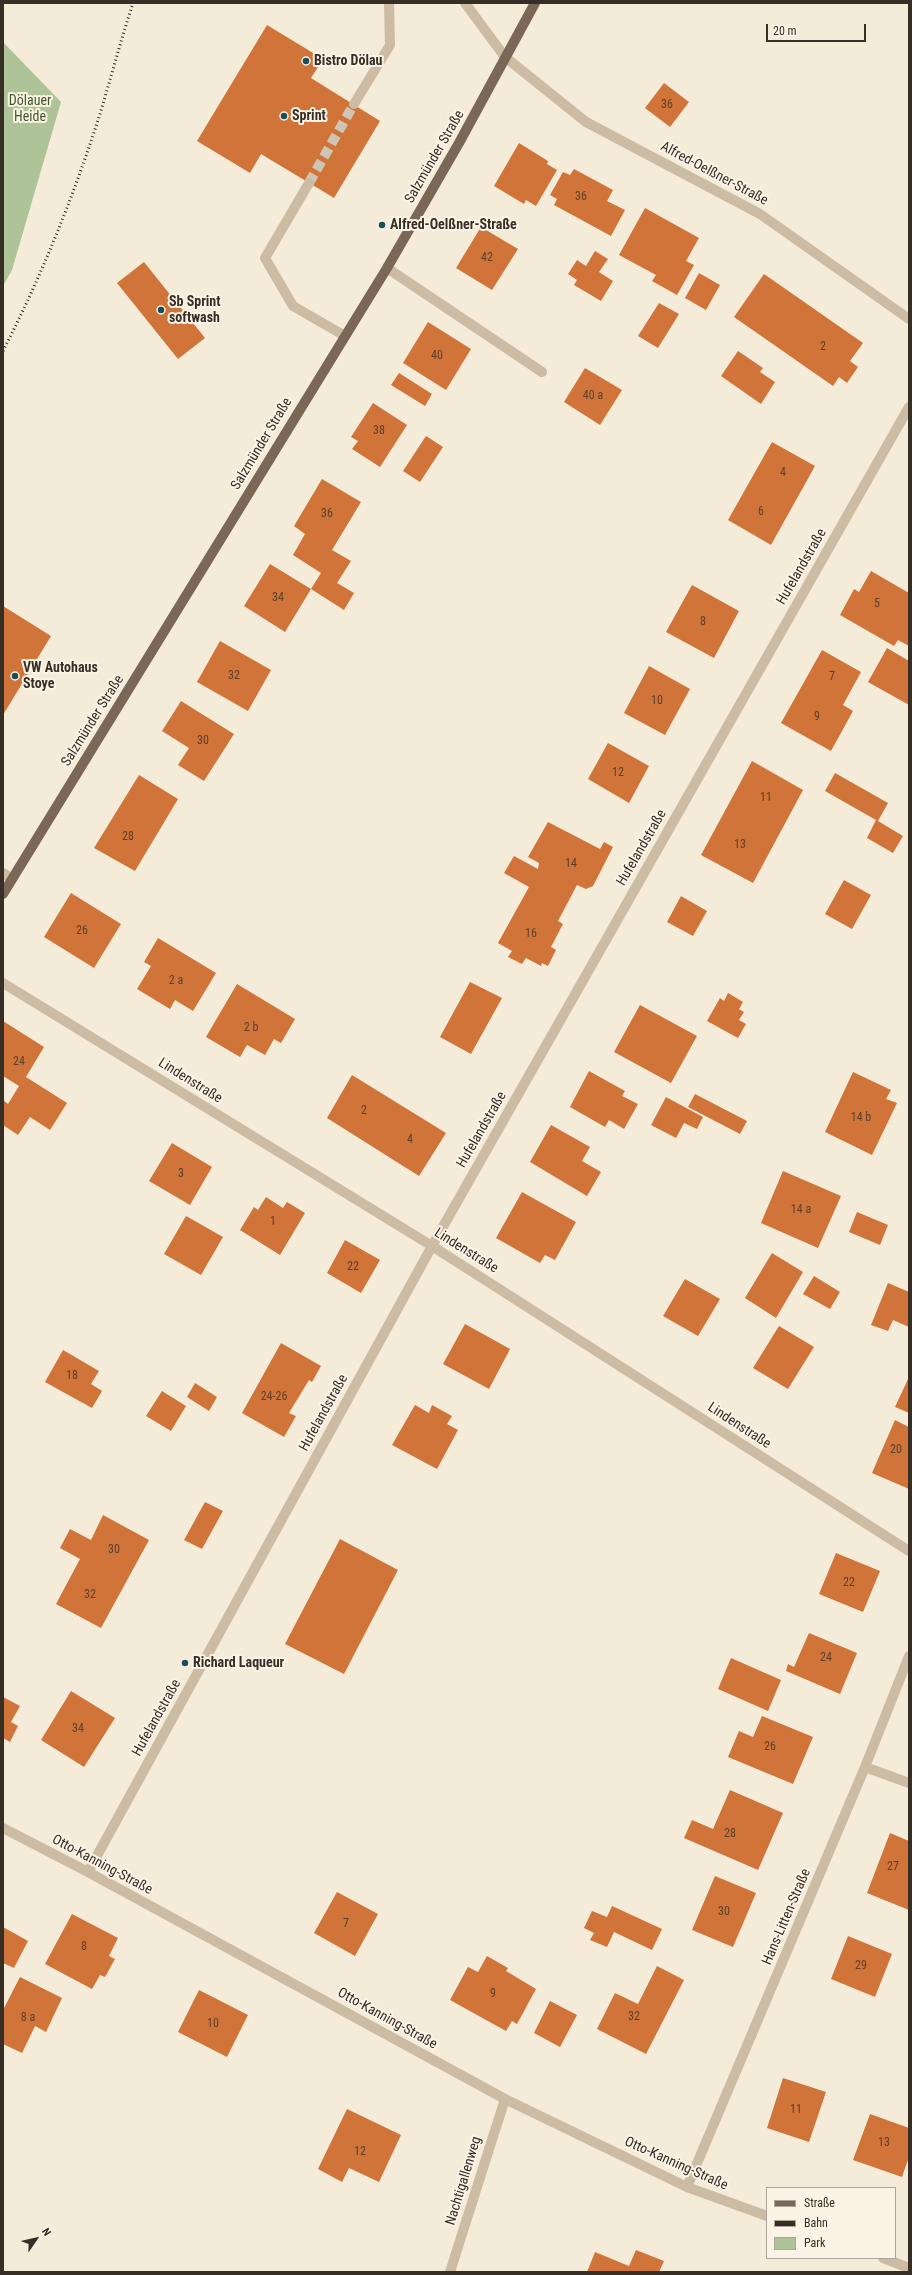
<!DOCTYPE html>
<html>
<head>
<meta charset="utf-8">
<style>
	body { margin:0 }
	#map { position:relative; width:912px; height:2275px; overflow:hidden; background:#f4ebd9; font-family:"Roboto Condensed",sans-serif }
	canvas { display:block }
	.frame { position:absolute; inset:0; border:4px solid #372e26; pointer-events:none }
	.legend { position:absolute; left:766px; top:2187px; width:130px; height:72px; box-sizing:border-box; background:#fbf4e6; border:1px solid #ada599; margin:0; padding:5px 7px; list-style:none; font-size:12px; color:#372e26 }
	.legend li { display:flex; align-items:center; gap:8px; height:20px }
	.legend b { width:20px; border:1px solid #ada599 }
	.north { position:absolute; left:16px; top:2219px; width:40px; height:40px; -webkit-text-stroke:3px #fbf4e6; paint-order:stroke; rotate:56deg; font-size:11px; font-weight:700; line-height:16px; text-align:center; color:#372e26 }
	.north::after { content:''; display:block; margin:auto; width:14px; height:18px; background:#372e26; clip-path:polygon(50% 0,100% 100%,50% 72%,0 100%) }
	.scale { position:absolute; left:766px; top:24px; width:100px; height:18px; box-sizing:border-box; border:2px solid #372e26; border-top:0; padding-left:5px; font-size:12px; line-height:14px; white-space:nowrap; color:#372e26; -webkit-text-stroke:3px #fbf4e6; paint-order:stroke }
</style>
</head>
<body>
<div id="map">
<canvas width="912" height="2275"></canvas>
<div class="frame"></div>
<ul class="legend">
<li><b style="height:5px;background:#7b6756"></b>Straße</li>
<li><b style="height:5px;background:#372e26"></b>Bahn</li>
<li><b style="height:11px;background:#aec498"></b>Park</li>
</ul>
<div class="north">N</div>
<div class="scale">20 m</div>
</div>
<script>
const c = document.querySelector('canvas').getContext('2d');
c.lineJoin = 'round';
function paint(path, color) {
  c.fillStyle = color;
  c.fill(path, 'evenodd');
}
function trace(path, color, width, dash) {
  c.strokeStyle = color;
  c.lineWidth = width;
  c.lineCap = dash ? 'butt' : 'round';
  c.setLineDash(dash || []);
  c.stroke(path);
}
function write(font, color, halo, rows, align = 'center') {
  c.font = font + ' "Roboto Condensed",sans-serif';
  c.lineWidth = 4;
  c.setLineDash([]);
  c.textBaseline = 'middle';
  c.strokeStyle = halo;
  c.fillStyle = color;
  for (const [text, x, y, turn = 0] of rows) {
    c.save();
    c.translate(x, y);
    c.rotate((+turn || 0) * Math.PI / 180);
    c.textAlign = isNaN(turn) ? turn : align;
    if (halo) c.strokeText(text, 0, 0);
    c.fillText(text, 0, 0);
    c.restore();
  }
}
const green = new Path2D(`
	M 3,42 L 61,102 L 12,270 L 3,286 Z`);
const building = new Path2D(`
	M 267,25 L 323,59 L 311,78 L 380,121 L 334,198 L 261,154 L 250,173 L 197,141 Z
	M 664,83 L 689,102 L 670,127 L 645,108 Z
	M 519,143 L 548,161 L 547,164 L 557,170 L 536,206 L 526,200 L 524,204 L 494,186 Z
	M 574,169 L 613,190 L 607,201 L 625,210 L 611,236 L 554,205 L 557,199 L 550,195 L 563,172 L 570,175 Z
	M 645,208 L 699,238 L 686,261 L 694,265 L 677,295 L 652,281 L 656,275 L 619,255 Z
	M 481,227 L 518,249 L 492,290 L 456,268 Z
	M 595,251 L 608,259 L 599,272 L 613,281 L 601,301 L 574,285 L 577,280 L 568,274 L 577,260 L 586,266 Z
	M 144,262 L 205,338 L 178,359 L 117,283 Z
	M 699,273 L 720,285 L 706,310 L 685,298 Z
	M 764,274 L 863,343 L 850,361 L 858,367 L 847,383 L 839,377 L 833,386 L 734,317 Z
	M 659,303 L 679,314 L 658,348 L 638,336 Z
	M 428,322 L 471,349 L 446,390 L 403,363 Z
	M 738,351 L 763,368 L 760,372 L 775,382 L 761,404 L 721,376 Z
	M 585,368 L 622,390 L 600,425 L 564,402 Z
	M 399,373 L 432,394 L 425,406 L 391,385 Z
	M 373,403 L 407,425 L 380,467 L 352,449 L 358,441 L 351,437 Z
	M 426,436 L 443,447 L 420,482 L 403,471 Z
	M 772,442 L 815,466 L 771,545 L 728,520 Z
	M 322,479 L 361,502 L 332,550 L 351,561 L 337,583 L 354,593 L 344,610 L 311,589 L 321,573 L 293,555 L 305,534 L 294,526 Z
	M 270,564 L 311,589 L 285,632 L 244,606 Z
	M 871,571 L 909,593 L 909,646 L 898,640 L 894,646 L 840,615 L 854,589 L 859,592 Z
	M 692,585 L 739,611 L 714,658 L 666,632 Z
	M 3,606 L 51,636 L 3,715 Z
	M 220,641 L 271,670 L 248,711 L 197,682 Z
	M 887,648 L 909,661 L 909,705 L 868,682 Z
	M 822,650 L 861,672 L 843,705 L 853,711 L 831,751 L 781,723 Z
	M 649,666 L 690,689 L 665,735 L 624,713 Z
	M 181,701 L 234,734 L 204,781 L 178,765 L 189,748 L 162,731 Z
	M 608,743 L 649,766 L 629,803 L 588,779 Z
	M 752,761 L 803,790 L 753,883 L 701,855 Z
	M 835,773 L 888,803 L 878,821 L 903,836 L 893,853 L 867,838 L 876,820 L 825,791 Z
	M 139,775 L 178,799 L 135,871 L 94,848 Z
	M 548,822 L 600,849 L 604,842 L 613,847 L 593,886 L 586,889 L 577,885 L 558,921 L 563,924 L 551,947 L 556,950 L 548,966 L 542,963 L 541,966 L 526,958 L 522,964 L 508,957 L 512,951 L 498,943 L 529,887 L 504,873 L 514,856 L 538,869 L 539,863 L 528,857 Z
	M 844,880 L 871,895 L 852,929 L 825,914 Z
	M 71,893 L 121,924 L 94,968 L 44,937 Z
	M 681,896 L 707,911 L 693,936 L 667,922 Z
	M 158,938 L 216,973 L 193,1011 L 175,1000 L 170,1009 L 137,989 L 151,966 L 144,962 Z
	M 470,982 L 502,998 L 471,1054 L 440,1037 Z
	M 237,984 L 295,1019 L 281,1043 L 274,1039 L 265,1055 L 247,1045 L 240,1057 L 206,1037 Z
	M 728,993 L 743,1002 L 739,1009 L 744,1012 L 739,1020 L 746,1024 L 738,1038 L 707,1021 L 720,998 L 724,1001 Z
	M 640,1005 L 697,1036 L 671,1083 L 614,1052 Z
	M 3,1021 L 44,1047 L 26,1077 L 67,1103 L 50,1130 L 30,1117 L 18,1135 L 3,1125 L 3,1100 L 8,1104 L 19,1086 L 3,1076 Z
	M 589,1071 L 625,1091 L 622,1096 L 638,1104 L 624,1129 L 609,1120 L 605,1127 L 570,1107 Z
	M 853,1072 L 891,1090 L 886,1099 L 897,1103 L 872,1155 L 825,1132 Z
	M 352,1075 L 446,1133 L 419,1176 L 327,1118 Z
	M 695,1094 L 747,1121 L 740,1134 L 688,1107 Z
	M 666,1097 L 703,1117 L 697,1129 L 684,1123 L 676,1138 L 651,1125 Z
	M 551,1125 L 590,1147 L 582,1161 L 601,1172 L 587,1196 L 530,1162 Z
	M 172,1143 L 212,1167 L 190,1205 L 149,1181 Z
	M 783,1171 L 841,1196 L 818,1248 L 761,1223 Z
	M 522,1192 L 576,1222 L 555,1260 L 545,1255 L 540,1263 L 496,1238 Z
	M 266,1197 L 283,1208 L 287,1202 L 305,1213 L 280,1255 L 240,1230 L 254,1207 L 258,1210 Z
	M 857,1212 L 888,1225 L 880,1245 L 849,1232 Z
	M 186,1216 L 223,1237 L 201,1275 L 164,1254 Z
	M 345,1240 L 380,1260 L 361,1293 L 327,1273 Z
	M 772,1253 L 803,1272 L 776,1318 L 745,1298 Z
	M 814,1276 L 840,1292 L 830,1309 L 803,1294 Z
	M 685,1279 L 720,1299 L 698,1336 L 663,1316 Z
	M 888,1283 L 909,1292 L 909,1327 L 893,1320 L 888,1331 L 871,1325 Z
	M 465,1324 L 510,1349 L 489,1389 L 443,1364 Z
	M 779,1326 L 814,1347 L 788,1389 L 753,1368 Z
	M 281,1343 L 321,1366 L 312,1382 L 309,1380 L 289,1413 L 296,1416 L 284,1437 L 242,1413 Z
	M 63,1350 L 99,1371 L 91,1384 L 102,1391 L 92,1408 L 45,1382 Z
	M 909,1377 L 909,1413 L 895,1407 Z
	M 195,1383 L 217,1397 L 209,1411 L 187,1397 Z
	M 162,1391 L 186,1406 L 171,1431 L 146,1416 Z
	M 415,1405 L 429,1413 L 432,1405 L 452,1416 L 447,1424 L 458,1430 L 437,1469 L 392,1445 Z
	M 895,1420 L 909,1427 L 909,1489 L 872,1473 Z
	M 205,1502 L 223,1511 L 202,1549 L 184,1540 Z
	M 103,1515 L 149,1540 L 101,1628 L 56,1604 L 80,1559 L 60,1548 L 70,1529 L 91,1540 Z
	M 340,1539 L 398,1570 L 344,1674 L 285,1644 Z
	M 836,1553 L 880,1571 L 863,1612 L 819,1594 Z
	M 809,1633 L 857,1653 L 840,1694 L 786,1671 L 788,1664 L 794,1667 Z
	M 731,1658 L 781,1680 L 768,1711 L 718,1689 Z
	M 71,1691 L 115,1718 L 84,1767 L 41,1740 Z
	M 3,1697 L 20,1706 L 11,1722 L 18,1726 L 10,1742 L 3,1738 Z
	M 762,1716 L 813,1737 L 793,1784 L 728,1757 L 739,1731 L 753,1737 Z
	M 730,1790 L 783,1813 L 758,1870 L 684,1838 L 692,1820 L 713,1829 Z
	M 890,1833 L 909,1841 L 909,1910 L 867,1893 Z
	M 715,1876 L 756,1893 L 733,1947 L 692,1930 Z
	M 337,1892 L 378,1914 L 355,1956 L 314,1933 Z
	M 612,1906 L 662,1929 L 652,1950 L 614,1932 L 607,1947 L 590,1940 L 594,1933 L 584,1928 L 592,1911 L 607,1917 Z
	M 72,1914 L 118,1938 L 109,1956 L 115,1959 L 105,1977 L 100,1975 L 92,1989 L 45,1964 Z
	M 3,1927 L 28,1941 L 14,1968 L 3,1963 Z
	M 848,1936 L 892,1954 L 875,1997 L 831,1979 Z
	M 487,1956 L 508,1968 L 506,1971 L 536,1989 L 517,2024 L 512,2021 L 506,2031 L 450,2000 L 468,1967 L 478,1972 Z
	M 657,1966 L 684,1980 L 646,2054 L 597,2029 L 615,1993 L 638,2004 Z
	M 20,1977 L 62,1998 L 46,2032 L 35,2026 L 22,2053 L 3,2044 L 3,2010 Z
	M 199,1990 L 248,2015 L 227,2057 L 178,2032 Z
	M 550,2001 L 577,2015 L 560,2047 L 534,2033 Z
	M 783,2078 L 826,2092 L 809,2142 L 767,2128 Z
	M 347,2109 L 401,2135 L 379,2182 L 349,2168 L 342,2182 L 318,2169 Z
	M 870,2114 L 909,2128 L 909,2157 L 902,2177 L 853,2160 Z
	M 636,2250 L 664,2261 L 659,2272 L 587,2272 L 595,2252 L 629,2266 Z`);
const minorTunnel = new Path2D(`
	M 309,183 L 354,104`);
const minor = new Path2D(`
	M 465,3 L 505,57 L 586,122 L 760,214 L 909,319
	M 354,104 L 390,45 L 389,3
	M 309,183 L 265,258 L 293,306 L 345,336
	M 387,268 L 542,372
	M 3,873 L 12,879
	M 3,983 L 432,1246 L 909,1551
	M 865,1767 L 909,1783
	M 3,1828 L 88,1872 L 505,2099 L 687,2187 L 767,2216
	M 88,1872 L 432,1246 L 909,407
	M 687,2187 L 865,1767 L 909,1656
	M 883,2258 L 909,2268
	M 450,2272 L 505,2099`);
const major = new Path2D(`
	M 3,894 L 387,268 L 459,143 L 535,3`);
const rail = new Path2D(`
	M 3,351 C 42,275 74,195 100,114 C 111,77 121,40 133,3`);
const markers = [
	[306,61,4,"#184e5c"],
	[284,116,4,"#184e5c"],
	[382,225,4,"#184e5c"],
	[161,310,4,"#184e5c"],
	[15,676,4,"#184e5c"],
	[185,1663,4,"#184e5c"]
];
const numberNames = [
	["36",667,105],
	["36",581,197],
	["42",487,258],
	["2",823,347],
	["40",437,356],
	["40 a",593,396],
	["38",379,431],
	["4",783,473],
	["6",761,512],
	["36",327,514],
	["34",278,598],
	["5",877,604],
	["8",703,622],
	["32",234,676],
	["7",832,677],
	["10",657,701],
	["9",817,717],
	["30",203,741],
	["12",618,773],
	["11",766,798],
	["28",128,837],
	["13",740,845],
	["14",571,864],
	["26",82,931],
	["16",531,934],
	["2 a",176,981],
	["2 b",251,1028],
	["24",19,1062],
	["2",364,1111],
	["14 b",861,1118],
	["4",410,1140],
	["3",181,1174],
	["14 a",801,1210],
	["1",273,1222],
	["22",353,1267],
	["18",72,1376],
	["24-26",274,1397],
	["20",896,1450],
	["30",114,1550],
	["22",849,1583],
	["32",90,1595],
	["24",826,1658],
	["34",78,1729],
	["26",770,1747],
	["28",730,1834],
	["27",893,1867],
	["30",724,1912],
	["7",346,1924],
	["8",84,1947],
	["29",861,1966],
	["9",493,1994],
	["32",634,2017],
	["8 a",28,2018],
	["10",213,2024],
	["11",796,2110],
	["13",884,2143],
	["12",360,2152]
];
const poiNames = [
	["Bistro Dölau",314,61],
	["Sprint",292,116],
	["Alfred-Oelßner-Straße",390,225],
	["Sb Sprint",169,302],
	["softwash",169,318],
	["VW Autohaus",23,668],
	["Stoye",23,684],
	["Richard Laqueur",193,1663]
];
const parkNames = [
	["Dölauer",30,101],
	["Heide",30,117]
];
const streetNames = [
	["Salzmünder Straße",435,157,-60],
	["Alfred-Oelßner-Straße",714,174,28],
	["Salzmünder Straße",262,444,-59],
	["Hufelandstraße",802,567,-60],
	["Salzmünder Straße",93,721,-58],
	["Hufelandstraße",642,848,-60],
	["Lindenstraße",190,1081,32],
	["Hufelandstraße",482,1130,-60],
	["Lindenstraße",466,1251,32],
	["Hufelandstraße",324,1413,-61],
	["Lindenstraße",739,1426,33],
	["Hufelandstraße",157,1718,-61],
	["Otto-Kanning-Straße",102,1865,28],
	["Hans-Litten-Straße",787,1917,-67],
	["Otto-Kanning-Straße",387,2019,29],
	["Otto-Kanning-Straße",676,2164,24],
	["Nachtigallenweg",464,2181,-73]
];
paint(green, '#aec498');
paint(building, '#d0743a');
trace(minorTunnel, '#cec5b5', 10, [10, 5]);
trace(minor, '#cdbca4', 10);
trace(major, '#7b6756', 10);
trace(rail, '#372e26', 3, [1, 3]);
for (const [x, y, r, color] of markers) {
  const dot = new Path2D();
  dot.arc(x, y, r, 0, 2 * Math.PI);
  c.fillStyle = color;
  c.fill(dot);
  trace(dot, '#fbf4e6', 1.5);
}
write('12px', '#5d402b', null, numberNames);
write('bold 14px', '#372e26', '#fbf4e6', poiNames, 'left');
write('14px', '#3f5828', '#fbf4e6', parkNames);
write('14px', '#372e26', '#fbf4e6', streetNames);
</script>
</body>
</html>
